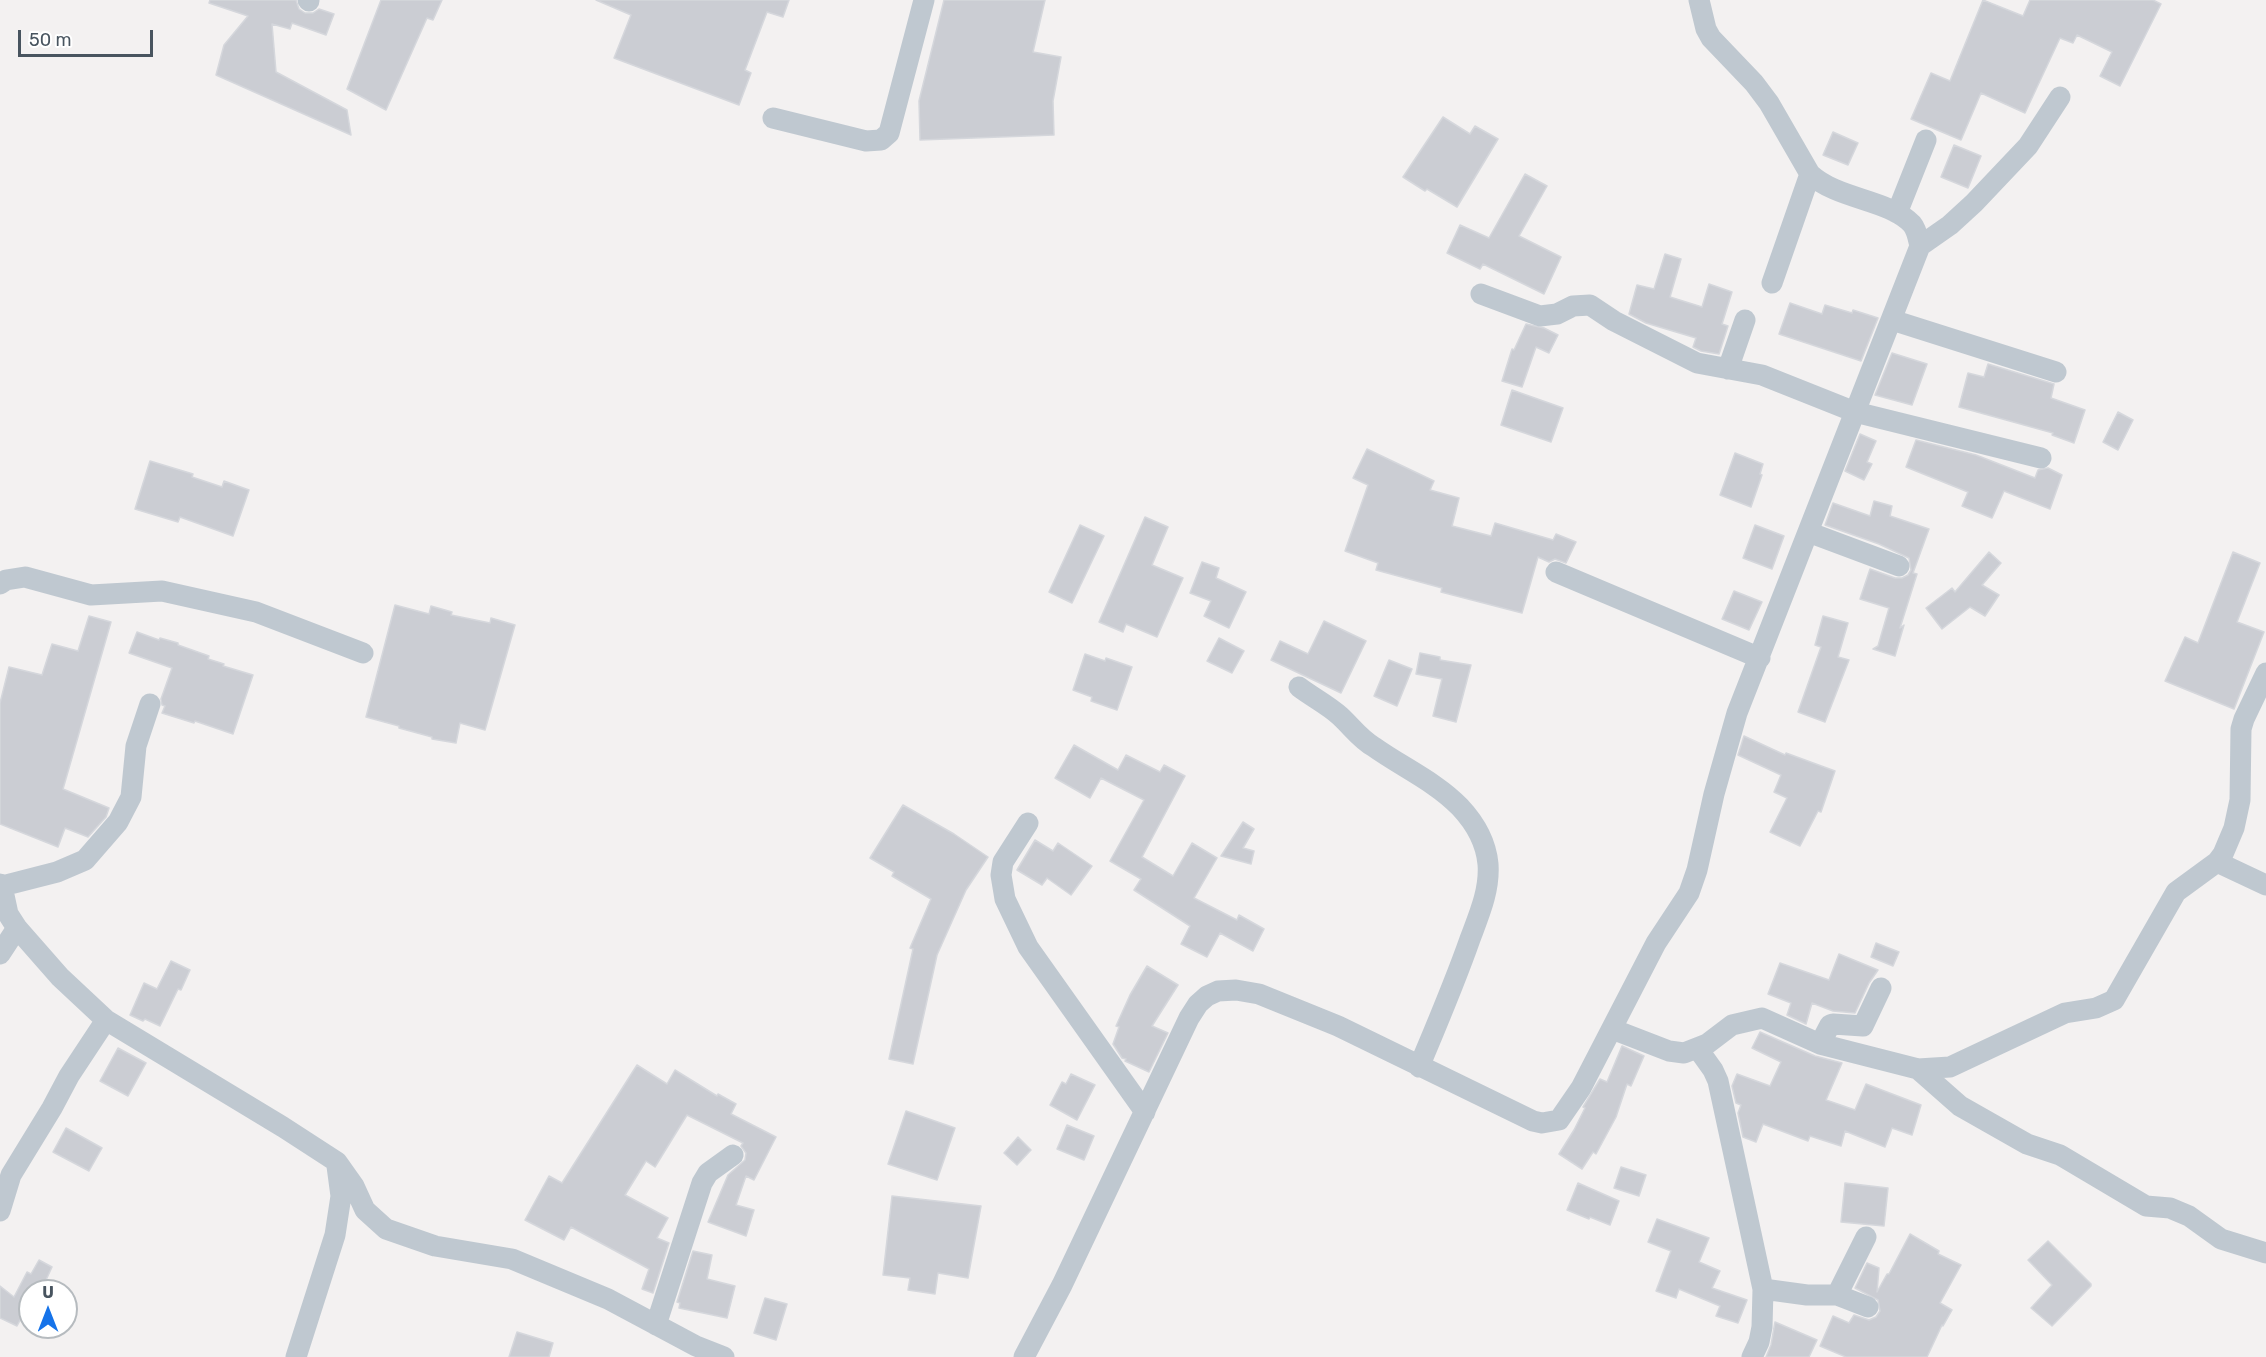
<!DOCTYPE html>
<html>
<head>
<meta charset="utf-8">
<style>
	body { margin:0 }
	#map { position:relative; width:2266px; height:1357px; overflow:hidden; background:#f3f1f1; font-family:Rubik,sans-serif }
	canvas { display:block }
	.north { position:absolute; left:18px; top:1279px; width:60px; height:60px; box-sizing:border-box; background:#fff; border:2px solid #b6bbbf; border-radius:50%; rotate:0deg; font-size:16px; font-weight:700; line-height:24px; text-align:center; color:#48545f }
	.north::after { content:''; display:block; margin:auto; width:21px; height:27px; background:#1673e9; clip-path:polygon(50% 0,100% 100%,50% 72%,0 100%) }
	.scale { position:absolute; left:18px; top:30px; width:135px; height:27px; box-sizing:border-box; border:3px solid #48545f; border-top:0; padding-left:8px; font-size:18px; line-height:21px; white-space:nowrap; color:#48545f; -webkit-text-stroke:4px #fff; paint-order:stroke }
</style>
</head>
<body>
<div id="map">
<canvas width="2266" height="1357"></canvas>
<div class="north">U</div>
<div class="scale">50 m</div>
</div>
<script>
const c = document.querySelector('canvas').getContext('2d');
c.lineJoin = 'round';
function paint(path, color) {
  c.fillStyle = color;
  c.fill(path, 'evenodd');
}
function trace(path, color, width, dash) {
  c.strokeStyle = color;
  c.lineWidth = width;
  c.lineCap = dash ? 'butt' : 'round';
  c.setLineDash(dash || []);
  c.stroke(path);
}
const building = new Path2D(`
	M 210,0 L 296,0 L 299,9 L 305,13 L 313,13 L 319,9 L 334,14 L 326,35 L 292,23 L 290,29 L 272,24 L 276,72 L 347,110 L 351,135 L 216,75 L 224,45 L 248,16 L 209,3 Z
	M 381,0 L 442,0 L 433,20 L 427,18 L 386,110 L 347,89 Z
	M 596,0 L 789,0 L 783,17 L 767,12 L 745,70 L 751,73 L 739,105 L 614,58 L 631,15 Z
	M 944,0 L 1045,0 L 1033,52 L 1061,57 L 1053,101 L 1054,135 L 920,140 L 919,101 Z
	M 1983,0 L 2023,16 L 2030,0 L 2153,0 L 2161,4 L 2120,86 L 2100,76 L 2112,52 L 2077,35 L 2073,43 L 2060,38 L 2025,113 L 1981,93 L 1961,140 L 1911,119 L 1931,73 L 1950,81 Z
	M 1443,117 L 1470,134 L 1475,126 L 1498,139 L 1457,207 L 1427,189 L 1425,191 L 1403,177 Z
	M 1833,132 L 1858,143 L 1848,165 L 1823,155 Z
	M 1954,145 L 1981,156 L 1968,188 L 1941,177 Z
	M 1525,174 L 1547,186 L 1519,236 L 1561,257 L 1544,294 L 1483,264 L 1480,269 L 1447,253 L 1460,225 L 1489,238 Z
	M 1665,254 L 1681,259 L 1670,297 L 1702,307 L 1709,284 L 1732,292 L 1722,324 L 1728,326 L 1719,354 L 1701,351 L 1693,347 L 1696,338 L 1646,323 L 1629,314 L 1637,285 L 1654,289 Z
	M 1790,303 L 1822,314 L 1825,305 L 1852,313 L 1853,310 L 1878,318 L 1861,361 L 1779,334 Z
	M 1526,324 L 1544,328 L 1558,335 L 1549,353 L 1536,347 L 1522,387 L 1502,381 L 1512,349 L 1514,350 Z
	M 1892,353 L 1927,364 L 1912,405 L 1875,395 Z
	M 1988,364 L 2054,384 L 2051,398 L 2085,410 L 2074,443 L 2052,435 L 2053,433 L 1959,407 L 1968,373 L 1984,377 Z
	M 1512,390 L 1563,408 L 1551,442 L 1501,425 Z
	M 2118,412 L 2133,420 L 2118,450 L 2103,442 Z
	M 1860,434 L 1876,441 L 1867,462 L 1872,464 L 1864,480 L 1845,471 Z
	M 1916,440 L 1976,455 L 2035,478 L 2038,470 L 2048,468 L 2062,475 L 2050,509 L 2004,491 L 1992,518 L 1962,506 L 1968,492 L 1906,467 Z
	M 1367,449 L 1434,481 L 1430,490 L 1459,498 L 1452,526 L 1491,536 L 1495,523 L 1553,540 L 1556,534 L 1576,542 L 1566,563 L 1555,559 L 1549,562 L 1538,557 L 1522,613 L 1441,592 L 1442,588 L 1376,570 L 1378,563 L 1345,551 L 1368,485 L 1353,478 Z
	M 1735,453 L 1763,464 L 1760,474 L 1762,475 L 1751,507 L 1720,495 Z
	M 150,461 L 193,474 L 192,477 L 222,487 L 224,481 L 249,490 L 233,536 L 180,517 L 178,522 L 135,509 Z
	M 1874,501 L 1892,506 L 1890,516 L 1929,529 L 1913,573 L 1917,574 L 1900,628 L 1904,625 L 1895,656 L 1873,649 L 1878,646 L 1889,608 L 1860,599 L 1870,569 L 1895,578 L 1902,578 L 1908,575 L 1911,570 L 1909,558 L 1879,544 L 1825,525 L 1833,503 L 1870,516 Z
	M 1145,517 L 1168,527 L 1152,565 L 1183,578 L 1157,637 L 1126,624 L 1123,632 L 1099,622 Z
	M 1080,525 L 1104,536 L 1072,603 L 1049,592 Z
	M 1755,525 L 1784,536 L 1772,569 L 1743,558 Z
	M 1989,552 L 2001,563 L 1982,585 L 1999,595 L 1985,616 L 1970,607 L 1942,629 L 1926,608 L 1952,588 L 1955,592 Z
	M 2233,552 L 2260,563 L 2237,622 L 2264,632 L 2234,709 L 2165,681 L 2185,637 L 2198,643 Z
	M 1202,562 L 1219,568 L 1216,578 L 1246,592 L 1229,628 L 1204,616 L 1211,601 L 1190,593 Z
	M 1734,591 L 1762,602 L 1749,630 L 1722,619 Z
	M 395,605 L 429,614 L 431,606 L 452,612 L 451,615 L 490,623 L 491,618 L 515,625 L 485,730 L 460,723 L 456,743 L 432,739 L 432,737 L 399,728 L 399,726 L 366,717 Z
	M 89,616 L 111,622 L 63,789 L 109,808 L 106,817 L 88,837 L 65,828 L 58,847 L 0,824 L 0,703 L 9,667 L 42,675 L 52,644 L 78,651 Z
	M 1823,616 L 1848,623 L 1838,657 L 1849,660 L 1825,722 L 1798,712 L 1821,647 L 1815,645 Z
	M 1324,621 L 1366,641 L 1341,693 L 1271,660 L 1280,641 L 1308,654 Z
	M 137,632 L 159,640 L 160,638 L 178,643 L 178,645 L 209,656 L 208,659 L 224,664 L 223,666 L 253,675 L 233,734 L 195,721 L 194,723 L 162,713 L 165,706 L 162,705 L 161,699 L 172,668 L 129,653 Z
	M 1219,638 L 1244,651 L 1232,673 L 1207,661 Z
	M 1420,653 L 1440,657 L 1440,660 L 1471,665 L 1456,722 L 1433,716 L 1442,679 L 1416,674 Z
	M 1085,654 L 1105,661 L 1106,658 L 1132,667 L 1117,710 L 1091,701 L 1092,697 L 1073,690 Z
	M 1389,660 L 1412,669 L 1397,706 L 1374,696 Z
	M 1744,736 L 1785,755 L 1786,753 L 1835,771 L 1821,812 L 1818,811 L 1800,846 L 1770,832 L 1787,798 L 1774,792 L 1781,775 L 1738,755 Z
	M 1074,745 L 1118,770 L 1126,755 L 1160,772 L 1164,765 L 1185,776 L 1142,857 L 1173,876 L 1192,843 L 1217,858 L 1194,898 L 1237,920 L 1239,915 L 1264,929 L 1253,951 L 1220,933 L 1207,957 L 1181,944 L 1190,926 L 1134,890 L 1141,879 L 1110,861 L 1144,800 L 1101,778 L 1090,798 L 1055,778 Z
	M 903,805 L 954,834 L 988,857 L 966,890 L 937,955 L 913,1064 L 889,1059 L 913,949 L 910,948 L 931,899 L 892,876 L 894,872 L 870,858 Z
	M 1243,822 L 1254,829 L 1243,848 L 1254,851 L 1251,864 L 1221,856 Z
	M 1035,840 L 1053,851 L 1058,843 L 1092,866 L 1071,895 L 1047,878 L 1042,885 L 1017,870 Z
	M 1876,943 L 1899,952 L 1893,966 L 1871,957 Z
	M 1839,954 L 1878,970 L 1869,983 L 1855,1013 L 1833,1011 L 1812,1003 L 1806,1024 L 1787,1015 L 1791,1003 L 1768,994 L 1780,963 L 1829,980 Z
	M 171,961 L 190,970 L 181,990 L 178,989 L 160,1026 L 145,1019 L 143,1021 L 130,1015 L 144,983 L 157,989 Z
	M 1147,966 L 1178,985 L 1152,1026 L 1168,1033 L 1149,1072 L 1125,1061 L 1126,1059 L 1122,1058 L 1113,1044 L 1119,1027 L 1116,1026 L 1130,995 Z
	M 1760,1032 L 1815,1056 L 1842,1063 L 1826,1100 L 1855,1110 L 1866,1084 L 1921,1105 L 1912,1135 L 1892,1128 L 1885,1147 L 1845,1131 L 1841,1146 L 1810,1136 L 1808,1141 L 1763,1124 L 1756,1142 L 1743,1137 L 1738,1113 L 1741,1105 L 1736,1103 L 1732,1086 L 1737,1074 L 1770,1086 L 1781,1062 L 1752,1048 Z
	M 1622,1046 L 1644,1056 L 1631,1086 L 1627,1084 L 1616,1117 L 1596,1154 L 1593,1152 L 1582,1169 L 1559,1154 L 1574,1130 L 1585,1108 L 1583,1107 L 1600,1079 L 1607,1082 Z
	M 118,1048 L 146,1063 L 128,1096 L 100,1081 Z
	M 637,1065 L 667,1084 L 675,1070 L 717,1096 L 718,1094 L 736,1104 L 731,1114 L 776,1137 L 754,1180 L 746,1176 L 736,1205 L 754,1210 L 746,1236 L 708,1222 L 728,1175 L 745,1160 L 746,1153 L 741,1146 L 743,1143 L 687,1115 L 655,1167 L 646,1161 L 625,1195 L 668,1218 L 657,1238 L 669,1243 L 653,1293 L 642,1289 L 649,1269 L 571,1227 L 564,1240 L 525,1220 L 549,1176 L 562,1183 Z
	M 1071,1074 L 1095,1085 L 1077,1120 L 1050,1105 L 1062,1082 L 1066,1084 Z
	M 906,1111 L 955,1128 L 937,1180 L 888,1164 Z
	M 1067,1125 L 1094,1136 L 1084,1160 L 1057,1149 Z
	M 66,1128 L 102,1148 L 89,1171 L 53,1152 Z
	M 1018,1137 L 1031,1150 L 1017,1165 L 1004,1153 Z
	M 1621,1167 L 1646,1175 L 1639,1196 L 1614,1188 Z
	M 1578,1183 L 1619,1201 L 1610,1225 L 1590,1217 L 1589,1219 L 1567,1210 Z
	M 1845,1183 L 1888,1188 L 1884,1226 L 1841,1222 Z
	M 892,1196 L 981,1206 L 968,1278 L 938,1273 L 935,1294 L 908,1290 L 910,1278 L 883,1275 Z
	M 1657,1219 L 1709,1238 L 1699,1262 L 1720,1271 L 1712,1288 L 1747,1300 L 1738,1323 L 1716,1316 L 1720,1306 L 1679,1289 L 1676,1298 L 1656,1291 L 1671,1251 L 1648,1242 Z
	M 1910,1234 L 1939,1251 L 1938,1254 L 1961,1265 L 1940,1303 L 1952,1310 L 1943,1326 L 1942,1325 L 1927,1357 L 1846,1357 L 1820,1346 L 1833,1316 L 1849,1323 L 1854,1315 L 1869,1320 L 1876,1317 L 1880,1311 L 1878,1300 L 1855,1288 L 1867,1263 L 1879,1268 L 1877,1292 L 1887,1274 L 1889,1274 Z
	M 2048,1241 L 2091,1284 L 2091,1286 L 2052,1326 L 2031,1308 L 2052,1285 L 2028,1260 Z
	M 693,1251 L 712,1255 L 707,1279 L 735,1286 L 727,1318 L 679,1308 L 680,1303 L 677,1302 Z
	M 39,1260 L 52,1267 L 41,1291 L 30,1291 L 30,1302 L 17,1326 L 0,1318 L 0,1286 L 14,1297 L 27,1272 L 31,1274 Z
	M 765,1298 L 787,1304 L 776,1340 L 754,1333 Z
	M 1775,1322 L 1817,1340 L 1809,1357 L 1766,1357 L 1771,1345 Z
	M 517,1332 L 553,1343 L 549,1357 L 509,1357 Z`);
const minor = new Path2D(`
	M 308,0 L 309,1
	M 773,118 L 866,141 L 881,140 L 889,133 L 924,0
	M 1897,213 L 1926,140
	M 1920,246 L 1950,225 L 1974,203 L 2028,146 L 2060,97
	M 1772,283 L 1810,174
	M 1481,294 L 1540,316 L 1557,314 L 1573,306 L 1590,305 L 1614,321 L 1697,363 L 1762,375 L 1855,412 L 2041,458
	M 1892,320 L 2056,372
	M 1728,369 L 1745,320
	M 1808,532 L 1899,566
	M 1556,572 L 1760,658
	M 0,584 L 6,580 L 25,577 L 91,595 L 162,591 L 256,612 L 363,653
	M 1299,687 C 1312,697 1328,705 1340,716 C 1352,727 1360,739 1374,747 C 1402,767 1436,782 1460,807 C 1475,823 1486,842 1488,864 C 1490,890 1479,915 1470,939 C 1455,982 1437,1024 1419,1067
	M 1028,823 L 1003,862 L 1001,875 L 1005,899 L 1028,947 L 1145,1112
	M 2217,862 L 2266,885
	M 0,884 L 2,886 L 8,914 L 17,928 L 60,977 L 106,1020 L 283,1127 L 337,1162 L 354,1186 L 365,1210 L 386,1229 L 435,1246 L 512,1259 L 608,1299 L 696,1346 L 724,1357
	M 2,886 L 57,872 L 85,860 L 118,822 L 131,797 L 136,746 L 150,704
	M 0,954 L 17,928
	M 1612,1029 L 1669,1051 L 1684,1053 L 1707,1044 L 1732,1025 L 1762,1018 L 1820,1044 L 1918,1069 L 1950,1067 L 2065,1013 L 2096,1008 L 2114,1000 L 2176,892 L 2217,862 L 2223,854 L 2234,828 L 2240,800 L 2241,729 L 2244,719 L 2266,673
	M 1820,1044 L 1830,1025 L 1833,1024 L 1863,1026 L 1881,988
	M 1698,1049 L 1713,1070 L 1718,1081 L 1763,1289 L 1762,1327 L 1759,1342 L 1752,1357
	M 1918,1069 L 1960,1106 L 2027,1144 L 2060,1155 L 2146,1206 L 2170,1208 L 2189,1216 L 2221,1239 L 2266,1253
	M 0,1211 L 11,1175 L 52,1108 L 69,1076 L 106,1020
	M 1763,1289 L 1807,1295 L 1837,1295 L 1868,1307
	M 1837,1295 L 1866,1237
	M 656,1325 L 702,1183 L 708,1173 L 733,1155
	M 296,1357 L 335,1235 L 341,1196 L 337,1166
	M 1024,1357 L 1062,1285 L 1189,1018 L 1198,1004 L 1207,996 L 1218,991 L 1236,990 L 1259,994 L 1338,1026 L 1533,1121 L 1542,1123 L 1559,1120 L 1581,1088 L 1656,943 L 1689,893 L 1697,870 L 1714,794 L 1737,713 L 1920,246 C 1918,238 1917,230 1912,224 C 1888,199 1838,200 1810,174 L 1769,103 L 1754,83 L 1711,38 L 1706,29 L 1699,0`);
paint(building, '#cbcdd3');
trace(building, '#d5d7dc', 1.5);
trace(minor, '#bfc8d0', 21);
</script>
</body>
</html>
